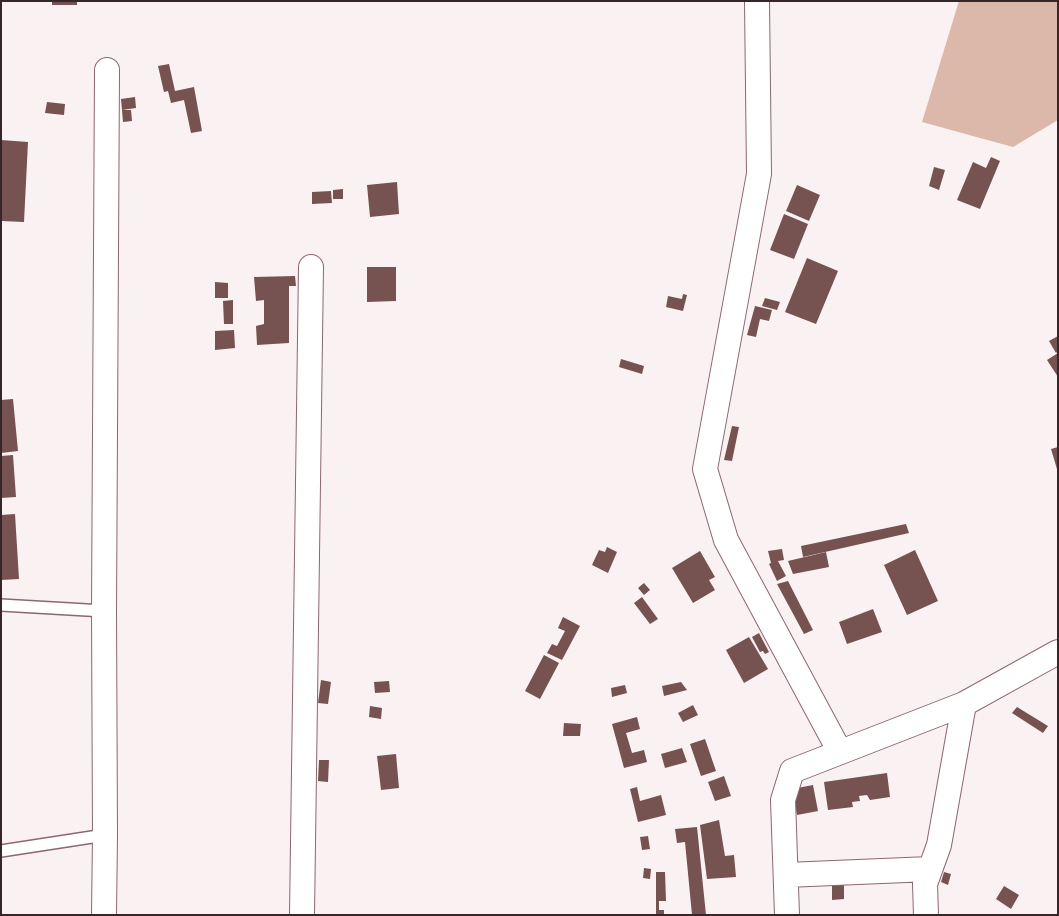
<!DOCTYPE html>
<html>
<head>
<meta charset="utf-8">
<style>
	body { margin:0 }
	#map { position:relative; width:1059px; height:916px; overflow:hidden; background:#faf1f3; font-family:Poppins,sans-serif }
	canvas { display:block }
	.frame { position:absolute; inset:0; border:2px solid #36262a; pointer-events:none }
</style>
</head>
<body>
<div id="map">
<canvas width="1059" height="916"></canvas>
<div class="frame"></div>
</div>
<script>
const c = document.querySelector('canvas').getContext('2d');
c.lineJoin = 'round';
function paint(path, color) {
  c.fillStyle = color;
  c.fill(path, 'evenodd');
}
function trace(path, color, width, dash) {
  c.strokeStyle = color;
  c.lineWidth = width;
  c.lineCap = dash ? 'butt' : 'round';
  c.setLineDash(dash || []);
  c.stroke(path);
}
const green = new Path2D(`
	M 959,1 L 1058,1 L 1058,120 L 1013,147 L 922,122 Z`);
const building = new Path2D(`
	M 52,1 L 77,1 L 77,5 L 52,5 Z
	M 169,64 L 175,91 L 194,87 L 202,131 L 191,133 L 184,100 L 171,103 L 168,91 L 164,92 L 158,66 Z
	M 135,97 L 136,108 L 122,110 L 121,99 Z
	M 47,102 L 65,104 L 64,115 L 45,113 Z
	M 122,110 L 131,110 L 132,121 L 123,122 Z
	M 1,140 L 28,142 L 24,222 L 1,221 Z
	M 991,157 L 1000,161 L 980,209 L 957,200 L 973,162 L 986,168 Z
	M 934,167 L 945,170 L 939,190 L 929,186 Z
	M 397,182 L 399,214 L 370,217 L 367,185 Z
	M 797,185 L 820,195 L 809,221 L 786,211 Z
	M 343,189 L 343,199 L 333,199 L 333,190 Z
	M 331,191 L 332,203 L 312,204 L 312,192 Z
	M 784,214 L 808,224 L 794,259 L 770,250 Z
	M 807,258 L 838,271 L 816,324 L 785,312 Z
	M 367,267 L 396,267 L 396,301 L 367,302 Z
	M 295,276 L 296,286 L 289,286 L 289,343 L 257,345 L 256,326 L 264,324 L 264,300 L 256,301 L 254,277 Z
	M 215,282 L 228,283 L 228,298 L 215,298 Z
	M 683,294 L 687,295 L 683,311 L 666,307 L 668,296 L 682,299 Z
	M 765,298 L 780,302 L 777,310 L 762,306 Z
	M 233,300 L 233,324 L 224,324 L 223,301 Z
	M 755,306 L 772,310 L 769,321 L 760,319 L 756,337 L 747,335 Z
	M 234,330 L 235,348 L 215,350 L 215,331 Z
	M 1058,336 L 1058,351 L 1056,353 L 1049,341 Z
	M 1058,353 L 1058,377 L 1047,360 Z
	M 621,359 L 644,366 L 642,374 L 619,367 Z
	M 13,399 L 18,451 L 1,453 L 1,400 Z
	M 732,426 L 739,427 L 732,461 L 724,460 Z
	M 1058,447 L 1058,469 L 1057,469 L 1051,449 Z
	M 13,455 L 16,497 L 1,498 L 1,456 Z
	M 15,514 L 19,579 L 1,580 L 1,515 Z
	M 906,524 L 909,533 L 803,557 L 801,546 Z
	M 607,547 L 617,552 L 608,573 L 592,565 L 599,550 L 605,552 Z
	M 782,549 L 784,560 L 778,561 L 786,576 L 777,581 L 769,564 L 771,563 L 768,551 Z
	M 915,550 L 938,601 L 907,615 L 884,565 Z
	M 700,551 L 715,577 L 709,580 L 715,590 L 693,603 L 672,568 Z
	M 826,552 L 829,567 L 793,574 L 788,561 Z
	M 788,581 L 813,630 L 804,634 L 777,584 Z
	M 644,583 L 650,590 L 644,595 L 638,588 Z
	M 642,597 L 658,619 L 650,624 L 634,603 Z
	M 873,609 L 882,632 L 847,644 L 839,622 Z
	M 563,617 L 580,626 L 562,660 L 547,653 L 552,644 L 557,646 L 565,631 L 558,628 Z
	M 759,633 L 769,652 L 765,654 L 763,651 L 760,652 L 752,637 Z
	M 749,637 L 768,669 L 744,683 L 726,650 Z
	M 544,655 L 559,663 L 540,699 L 525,691 Z
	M 321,680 L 331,682 L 328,704 L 318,703 Z
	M 389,681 L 390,692 L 375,693 L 374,682 Z
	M 681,682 L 687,690 L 664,696 L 662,686 Z
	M 625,685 L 627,693 L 612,697 L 611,688 Z
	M 693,705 L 698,715 L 683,722 L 678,713 Z
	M 370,706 L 382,708 L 381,719 L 369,717 Z
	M 1017,707 L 1048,726 L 1043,733 L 1012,713 Z
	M 637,717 L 640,729 L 626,733 L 632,753 L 644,750 L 647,762 L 624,768 L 612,724 Z
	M 564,723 L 581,724 L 580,736 L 563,736 Z
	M 705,739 L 716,771 L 701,776 L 690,744 Z
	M 682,748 L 687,762 L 665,768 L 661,754 Z
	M 396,754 L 399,788 L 381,790 L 377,756 Z
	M 319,760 L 329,760 L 328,782 L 318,781 Z
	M 887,773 L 890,797 L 870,800 L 867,795 L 859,796 L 860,801 L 852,802 L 853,807 L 828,810 L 824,782 Z
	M 724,776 L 731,796 L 715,801 L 708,782 Z
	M 813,785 L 818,811 L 797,815 L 792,789 Z
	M 637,787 L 640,801 L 661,795 L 666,815 L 638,822 L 630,789 Z
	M 719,820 L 725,856 L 734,855 L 736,877 L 707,879 L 700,825 Z
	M 697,827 L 706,915 L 692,915 L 685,842 L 677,843 L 675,829 Z
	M 648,836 L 650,849 L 642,850 L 640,837 Z
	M 644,868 L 651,869 L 650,879 L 643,878 Z
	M 656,872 L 665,872 L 666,901 L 659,901 L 659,910 L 664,910 L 664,915 L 656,915 Z
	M 944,872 L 951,874 L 948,885 L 941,882 Z
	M 832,884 L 844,884 L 844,899 L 832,900 Z
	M 1004,886 L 1019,895 L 1011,909 L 996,899 Z`);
const service = new Path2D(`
	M 1,605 L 104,611
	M 1,851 L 105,835`);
const minor = new Path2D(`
	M 757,1 L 759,174 L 705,469 L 726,540 L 840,752
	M 786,875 L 930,869
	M 104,915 L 105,835 L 104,611 L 107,70
	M 302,915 L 311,267
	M 787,915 L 783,800 L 792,771 L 964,704 L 1058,652
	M 926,915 L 925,884 L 939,845 L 964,704`);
paint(green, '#dbb8aa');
paint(building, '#765250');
trace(service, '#8c6770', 14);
trace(minor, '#8c6770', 26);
trace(service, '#fff', 11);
trace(minor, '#fff', 24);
</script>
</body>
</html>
